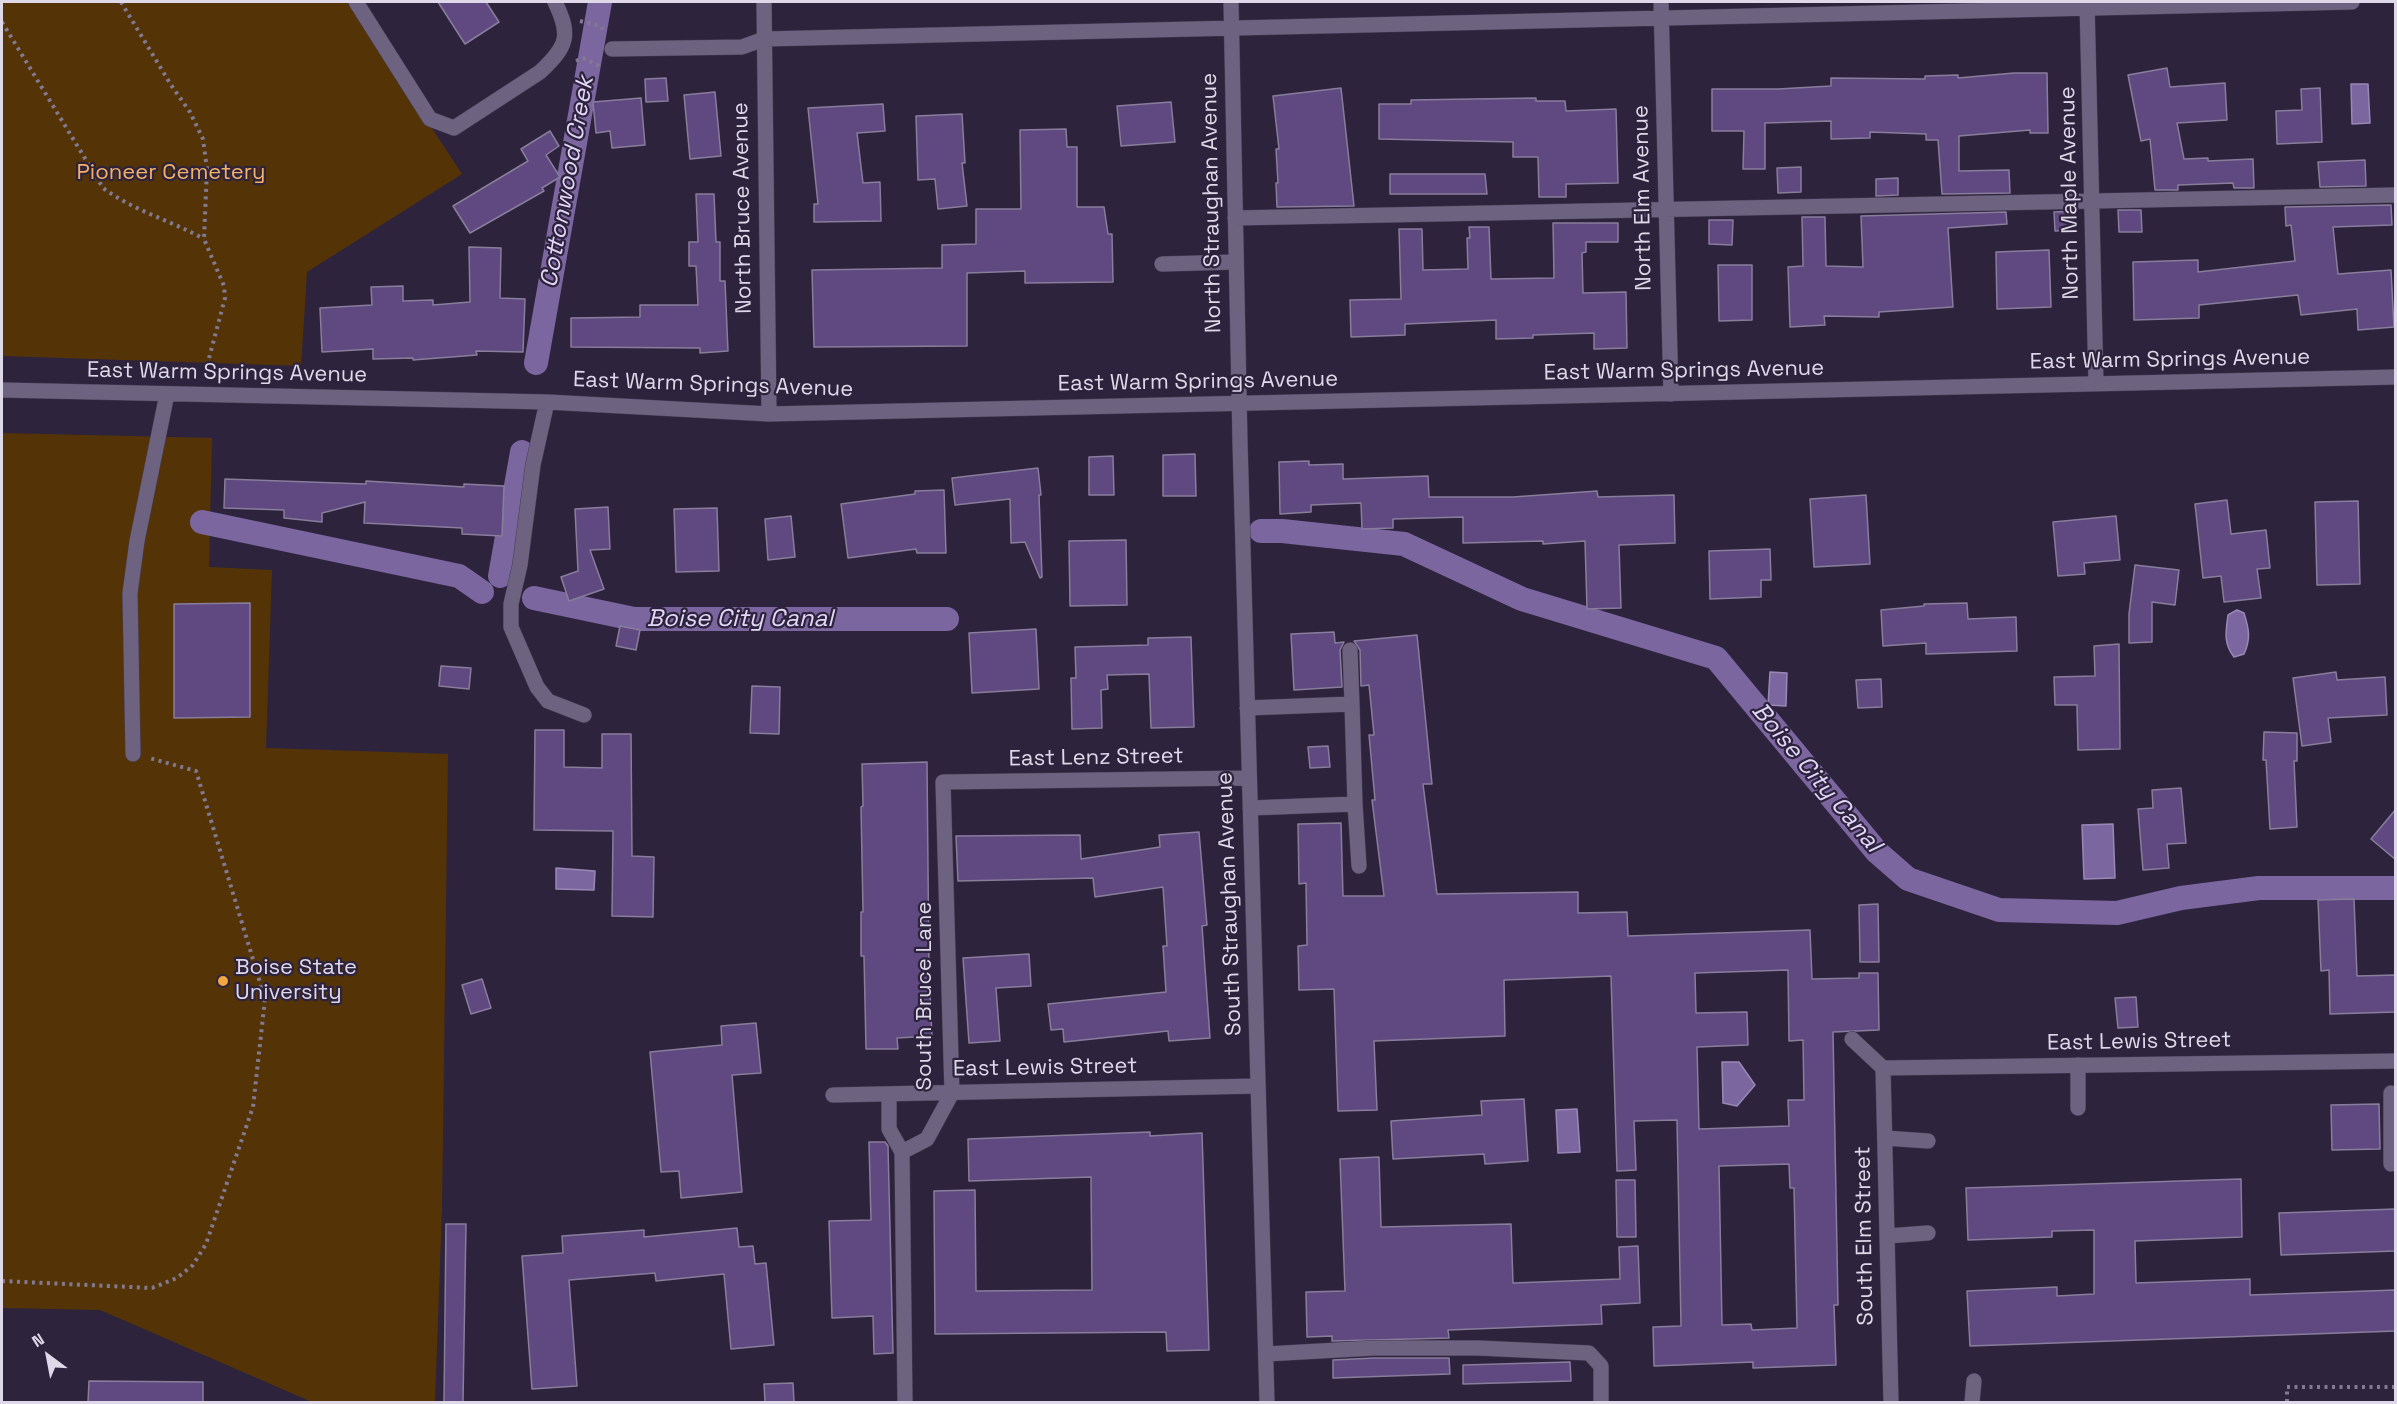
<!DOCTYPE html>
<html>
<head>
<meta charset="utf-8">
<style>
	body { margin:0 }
	#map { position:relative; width:2397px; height:1404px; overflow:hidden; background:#2d233d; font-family:"Space Grotesk",sans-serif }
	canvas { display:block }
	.frame { position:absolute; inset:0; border:3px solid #ded8e9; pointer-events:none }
	.north { position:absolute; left:18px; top:1326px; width:60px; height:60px; -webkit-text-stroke:4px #2d233d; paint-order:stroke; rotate:328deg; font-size:16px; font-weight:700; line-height:24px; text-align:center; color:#ded8e9 }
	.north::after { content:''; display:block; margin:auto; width:21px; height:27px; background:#ded8e9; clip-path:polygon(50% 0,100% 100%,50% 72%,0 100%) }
</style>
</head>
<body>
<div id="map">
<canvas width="2397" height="1404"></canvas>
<div class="frame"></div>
<div class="north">N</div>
</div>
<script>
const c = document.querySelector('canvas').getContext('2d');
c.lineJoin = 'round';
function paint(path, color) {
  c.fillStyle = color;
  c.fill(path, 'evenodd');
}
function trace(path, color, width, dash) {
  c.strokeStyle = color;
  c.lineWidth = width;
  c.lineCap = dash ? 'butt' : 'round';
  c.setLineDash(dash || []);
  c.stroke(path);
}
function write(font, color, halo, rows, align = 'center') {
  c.font = font + ' "Space Grotesk",sans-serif';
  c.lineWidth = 4.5;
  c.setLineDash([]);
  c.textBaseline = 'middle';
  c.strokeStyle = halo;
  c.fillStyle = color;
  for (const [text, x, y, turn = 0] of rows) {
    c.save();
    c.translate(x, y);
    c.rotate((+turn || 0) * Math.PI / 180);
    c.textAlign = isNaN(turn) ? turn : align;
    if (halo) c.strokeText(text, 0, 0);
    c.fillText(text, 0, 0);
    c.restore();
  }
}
const green = new Path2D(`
	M 2,2 L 349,2 L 462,174 L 307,272 L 301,366 L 2,356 Z
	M 2,433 L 212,438 L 209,567 L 272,570 L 266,748 L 448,754 L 442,1208 L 435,1402 L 312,1402 L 100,1310 L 2,1308 Z`);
const water = new Path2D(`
	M 2351,84 L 2368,84 L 2370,123 L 2352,124 Z
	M 2237,610 L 2244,613 C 2249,629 2251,639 2244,654 L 2234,657 C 2223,643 2226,631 2228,615 Z
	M 1770,672 L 1787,673 L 1786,706 L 1768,705 Z
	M 2113,824 L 2115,878 L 2084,879 L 2082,825 Z
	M 556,868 L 595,871 L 594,890 L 556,889 Z
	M 1722,1062 L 1739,1062 L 1755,1085 L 1737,1106 L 1723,1103 Z
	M 1577,1109 L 1580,1152 L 1558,1153 L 1556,1110 Z`);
const canal = new Path2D(`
	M 536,363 L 600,2
	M 202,522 L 459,576 L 482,592
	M 1261,531 L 1282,531 L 1404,544 L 1522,599 L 1716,658 L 1877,852 L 1908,879 L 1999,910 L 2117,913 L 2181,898 L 2259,888 L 2396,888
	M 500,576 L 522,452
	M 534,598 L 634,619 L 947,619`);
const building = new Path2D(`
	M 438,2 L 486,2 L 499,22 L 465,44 Z
	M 2167,68 L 2170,87 L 2225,83 L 2227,120 L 2177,123 L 2184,159 L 2208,158 L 2208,161 L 2253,159 L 2254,188 L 2234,188 L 2233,183 L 2178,185 L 2178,190 L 2155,190 L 2150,139 L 2141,141 L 2128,75 Z
	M 2014,73 L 2047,73 L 2048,133 L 2030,133 L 2030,130 L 1959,136 L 1959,171 L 2009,170 L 2010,193 L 1942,194 L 1938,140 L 1926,140 L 1926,134 L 1870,132 L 1870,138 L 1831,139 L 1831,121 L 1765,123 L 1765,169 L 1743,169 L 1744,131 L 1712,131 L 1712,89 L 1778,89 L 1831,86 L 1831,78 L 1925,79 L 1925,76 L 1958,75 L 1958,78 Z
	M 666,78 L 668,101 L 646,102 L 645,79 Z
	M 1341,88 L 1354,206 L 1277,207 L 1276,183 L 1278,183 L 1276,149 L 1279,149 L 1273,96 Z
	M 2320,88 L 2322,142 L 2277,144 L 2276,111 L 2302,110 L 2301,89 Z
	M 715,92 L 721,156 L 690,159 L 684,95 Z
	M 641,98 L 645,145 L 612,148 L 610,131 L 596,133 L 593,102 Z
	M 1536,98 L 1536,101 L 1565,101 L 1566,111 L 1616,109 L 1618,183 L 1566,184 L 1566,197 L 1539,197 L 1538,157 L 1513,157 L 1513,142 L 1379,139 L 1379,104 L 1411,104 L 1411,100 Z
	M 1171,102 L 1175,142 L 1121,146 L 1117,106 Z
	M 883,104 L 885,131 L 857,133 L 863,183 L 880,182 L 881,221 L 814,222 L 814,204 L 818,204 L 808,108 Z
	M 962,114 L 965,163 L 962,163 L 967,206 L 938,209 L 935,179 L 918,180 L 916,116 Z
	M 1066,129 L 1067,147 L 1077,147 L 1077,207 L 1104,207 L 1108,234 L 1112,234 L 1113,282 L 1025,283 L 1025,271 L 967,273 L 967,346 L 814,347 L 812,270 L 942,268 L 942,245 L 976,244 L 976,209 L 1021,209 L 1020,130 Z
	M 550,131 L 559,146 L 546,155 L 560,177 L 542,188 L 544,191 L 470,233 L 453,206 L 528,161 L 521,149 Z
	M 2365,160 L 2366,186 L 2320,187 L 2318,162 Z
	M 1801,167 L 1801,192 L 1778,193 L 1777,168 Z
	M 1390,174 L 1485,174 L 1487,194 L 1390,194 Z
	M 1898,178 L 1898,195 L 1876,196 L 1876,179 Z
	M 696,194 L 714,194 L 716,242 L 720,242 L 720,281 L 725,281 L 728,351 L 700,353 L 700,348 L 571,347 L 571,318 L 640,317 L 640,305 L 698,305 L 696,266 L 689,266 L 689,242 L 698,242 Z
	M 2391,205 L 2392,225 L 2333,227 L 2338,274 L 2391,270 L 2394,327 L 2358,330 L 2357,309 L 2301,315 L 2298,295 L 2199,305 L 2199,318 L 2134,320 L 2133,262 L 2198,260 L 2198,272 L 2295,261 L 2291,225 L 2286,226 L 2285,207 Z
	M 2118,210 L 2141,210 L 2142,232 L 2119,232 Z
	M 2075,211 L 2076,230 L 2055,231 L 2054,212 Z
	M 2006,212 L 2007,224 L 1948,228 L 1953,307 L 1879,312 L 1879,317 L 1824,316 L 1825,325 L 1790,327 L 1788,267 L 1803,266 L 1802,217 L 1825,217 L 1826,266 L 1863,267 L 1861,216 Z
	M 1709,220 L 1733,220 L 1732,245 L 1709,244 Z
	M 1553,223 L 1618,223 L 1618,242 L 1586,242 L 1586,252 L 1582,253 L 1583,293 L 1626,292 L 1627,348 L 1594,349 L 1594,333 L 1533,335 L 1533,338 L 1496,339 L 1496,320 L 1405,324 L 1405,335 L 1351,337 L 1350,300 L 1401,299 L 1399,229 L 1422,229 L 1423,270 L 1468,269 L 1467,238 L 1470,238 L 1469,227 L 1489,227 L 1491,279 L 1554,278 Z
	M 469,247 L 501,248 L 500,298 L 525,299 L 523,352 L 476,351 L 477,355 L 413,360 L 413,358 L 373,359 L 373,349 L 322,352 L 320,308 L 372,305 L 371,287 L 403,286 L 403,301 L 433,300 L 433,305 L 470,302 Z
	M 2049,250 L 2051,307 L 1997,309 L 1996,252 Z
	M 1718,265 L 1752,265 L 1752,320 L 1719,321 Z
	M 1195,454 L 1196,496 L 1163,496 L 1163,455 Z
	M 1113,456 L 1114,495 L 1089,495 L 1089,457 Z
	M 1309,461 L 1309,465 L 1343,464 L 1343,479 L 1428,476 L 1429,497 L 1513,497 L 1597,491 L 1598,497 L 1674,495 L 1675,543 L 1619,545 L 1621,608 L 1587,609 L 1585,541 L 1543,544 L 1543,541 L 1463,543 L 1463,517 L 1393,519 L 1393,528 L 1362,529 L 1361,503 L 1311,505 L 1311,512 L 1280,514 L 1279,462 Z
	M 1038,468 L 1041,495 L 1039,495 L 1042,577 L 1040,578 L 1025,542 L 1011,543 L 1010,499 L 955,505 L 952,478 Z
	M 225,479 L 366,484 L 366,481 L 464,487 L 464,484 L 504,486 L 502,536 L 462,534 L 462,528 L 364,523 L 365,502 L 322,513 L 322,522 L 284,518 L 284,510 L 224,508 Z
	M 944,490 L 946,553 L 917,553 L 916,549 L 848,558 L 841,504 L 915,494 L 915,491 Z
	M 1866,495 L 1870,564 L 1814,567 L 1810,499 Z
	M 2227,500 L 2231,534 L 2266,530 L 2270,568 L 2257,569 L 2261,598 L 2224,602 L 2221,576 L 2203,578 L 2195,504 Z
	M 2358,501 L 2360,584 L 2317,585 L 2315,502 Z
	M 608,507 L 610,549 L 590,550 L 604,589 L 569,601 L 561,577 L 578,571 L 575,509 Z
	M 717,508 L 719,571 L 676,572 L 674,509 Z
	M 791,516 L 795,557 L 768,560 L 765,519 Z
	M 2116,516 L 2120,560 L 2084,563 L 2085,574 L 2058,576 L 2053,522 Z
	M 1126,540 L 1127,605 L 1070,606 L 1069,541 Z
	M 1770,549 L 1771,580 L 1761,580 L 1761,597 L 1710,599 L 1709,551 Z
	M 2135,565 L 2179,570 L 2175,605 L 2152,602 L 2152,642 L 2129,643 L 2129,614 Z
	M 250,603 L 250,717 L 174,718 L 174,604 Z
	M 1967,603 L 1968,619 L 2016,617 L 2017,651 L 1926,654 L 1926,643 L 1883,646 L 1881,610 L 1924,606 L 1924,604 Z
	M 620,626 L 640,630 L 636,650 L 616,646 Z
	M 1036,629 L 1039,689 L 972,693 L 969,633 Z
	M 1334,632 L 1335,643 L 1344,642 L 1340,650 L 1342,687 L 1294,690 L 1291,634 Z
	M 1417,635 L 1432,784 L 1423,784 L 1437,894 L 1578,892 L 1578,913 L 1627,912 L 1628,936 L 1810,930 L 1812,979 L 1859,978 L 1859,973 L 1878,973 L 1879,1030 L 1833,1032 L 1838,1305 L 1834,1305 L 1836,1365 L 1753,1368 L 1753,1362 L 1654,1366 L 1653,1327 L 1681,1326 L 1677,1120 L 1634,1121 L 1636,1170 L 1617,1171 L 1611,976 L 1504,980 L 1505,1036 L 1374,1041 L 1377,1110 L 1338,1111 L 1334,989 L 1299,990 L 1298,946 L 1307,945 L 1306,883 L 1299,884 L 1298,824 L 1341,823 L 1343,896 L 1384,896 L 1372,800 L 1375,800 L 1369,735 L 1374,735 L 1369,685 L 1361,686 L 1360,650 L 1354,641 ZM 1788,970 L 1789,1041 L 1803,1040 L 1804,1100 L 1788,1100 L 1789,1126 L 1699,1129 L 1697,1047 L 1748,1045 L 1747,1012 L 1696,1013 L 1695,973 ZM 1789,1164 L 1790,1188 L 1794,1188 L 1797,1328 L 1752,1330 L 1751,1324 L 1722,1325 L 1719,1166 Z
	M 1191,637 L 1194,727 L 1151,728 L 1149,674 L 1107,675 L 1108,689 L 1101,690 L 1102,728 L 1072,729 L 1071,678 L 1076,678 L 1075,647 L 1148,645 L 1148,638 Z
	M 2119,644 L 2120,749 L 2078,750 L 2077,705 L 2055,705 L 2054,677 L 2095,676 L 2094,646 Z
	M 441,666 L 471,668 L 469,689 L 439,686 Z
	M 2336,672 L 2337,680 L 2385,677 L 2387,715 L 2328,718 L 2331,742 L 2302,746 L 2293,678 Z
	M 1881,679 L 1882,707 L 1858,708 L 1856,680 Z
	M 752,686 L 780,687 L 779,734 L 750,733 Z
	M 535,730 L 564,730 L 564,767 L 602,768 L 602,734 L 631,734 L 632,856 L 654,857 L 653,917 L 612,916 L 613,831 L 534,830 Z
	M 2264,732 L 2297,733 L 2297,761 L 2294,761 L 2297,827 L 2270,829 L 2266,760 L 2263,760 Z
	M 1328,746 L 1330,767 L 1310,768 L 1308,747 Z
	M 927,762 L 929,973 L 932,1036 L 897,1038 L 898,1049 L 866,1049 L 864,956 L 861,956 L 861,912 L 863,912 L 861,807 L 863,806 L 862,764 Z
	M 2181,788 L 2186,843 L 2167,844 L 2169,868 L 2143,870 L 2138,809 L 2153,808 L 2152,790 Z
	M 2396,809 L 2396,860 L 2371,839 Z
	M 1199,832 L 1207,925 L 1202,926 L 1210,1038 L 1169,1041 L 1168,1031 L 1064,1042 L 1063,1029 L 1051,1030 L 1048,1004 L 1166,992 L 1163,946 L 1167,946 L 1163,887 L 1095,897 L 1093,878 L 958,881 L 956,836 L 1080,835 L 1081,859 L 1160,847 L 1159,835 Z
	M 2354,899 L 2357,976 L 2396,975 L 2396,1012 L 2330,1014 L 2329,970 L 2321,971 L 2318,900 Z
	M 1878,904 L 1879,962 L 1860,962 L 1859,905 Z
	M 1029,954 L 1031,986 L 996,988 L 1000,1041 L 969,1043 L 963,958 Z
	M 482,979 L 491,1008 L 471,1014 L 462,985 Z
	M 2136,997 L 2138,1027 L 2118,1028 L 2115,998 Z
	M 756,1023 L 761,1073 L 732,1075 L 742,1192 L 681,1198 L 679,1171 L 661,1172 L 650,1052 L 722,1045 L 721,1026 Z
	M 1524,1099 L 1528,1161 L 1485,1164 L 1484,1154 L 1393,1159 L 1391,1121 L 1482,1115 L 1481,1101 Z
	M 2379,1104 L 2380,1149 L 2332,1150 L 2331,1105 Z
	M 1150,1132 L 1150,1136 L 1202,1133 L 1209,1350 L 1167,1351 L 1166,1332 L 935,1334 L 934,1191 L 975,1190 L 976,1291 L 1092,1290 L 1091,1177 L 969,1181 L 968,1139 Z
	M 869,1142 L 885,1142 L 888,1146 L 893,1353 L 874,1354 L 873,1316 L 832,1318 L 829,1221 L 871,1220 Z
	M 1379,1157 L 1381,1227 L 1511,1224 L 1513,1283 L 1620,1279 L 1619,1247 L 1638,1246 L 1640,1303 L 1601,1305 L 1602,1324 L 1448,1330 L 1449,1338 L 1332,1341 L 1332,1336 L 1307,1337 L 1306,1292 L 1345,1291 L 1340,1159 Z
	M 2241,1179 L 2242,1237 L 2135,1241 L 2136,1283 L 2250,1279 L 2250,1295 L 2396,1290 L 2396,1331 L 1970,1346 L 1967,1291 L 2057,1287 L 2057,1296 L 2094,1294 L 2094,1230 L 2052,1231 L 2052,1237 L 1968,1240 L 1966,1188 Z
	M 1616,1180 L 1635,1180 L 1636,1237 L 1617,1237 Z
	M 2396,1209 L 2396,1251 L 2281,1255 L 2279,1213 Z
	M 446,1224 L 466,1224 L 463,1402 L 444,1402 Z
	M 737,1228 L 739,1247 L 753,1246 L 755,1264 L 766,1263 L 774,1345 L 731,1349 L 724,1274 L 656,1281 L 655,1273 L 569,1280 L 577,1386 L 532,1389 L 522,1256 L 563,1253 L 562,1236 L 644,1230 L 644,1237 Z
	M 1374,1358 L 1449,1358 L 1450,1374 L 1333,1378 L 1333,1360 Z
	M 1570,1362 L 1571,1381 L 1463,1384 L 1463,1365 Z
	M 89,1381 L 203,1382 L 203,1402 L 88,1402 Z
	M 793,1383 L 794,1402 L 765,1402 L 764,1384 Z`);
const path = new Path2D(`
	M 121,2 L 171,85 L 190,112 L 203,139 L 207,169 L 204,239 L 224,286 L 225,298 L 204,377
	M 580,21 L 601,26 L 604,32
	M 2,22 L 103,188 C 134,211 170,220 204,239
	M 576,61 L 583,58 L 599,66
	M 2,1281 L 152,1288 L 177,1278 L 193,1265 L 206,1244 L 253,1107 L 265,999 L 196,771 L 149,758
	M 2287,1402 L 2287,1387 L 2396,1387`);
const minor = new Path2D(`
	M 356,2 L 430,119 L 454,128 L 540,72 C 568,46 571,35 555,2
	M 764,2 L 769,414
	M 1231,2 L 1240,442 L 1267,1402
	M 1661,2 L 1671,394
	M 2087,2 L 2096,384
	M 612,49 L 742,47 L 764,39 L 2352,2
	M 1235,218 L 2396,195
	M 1162,264 L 1236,262
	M 2,390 L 547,402 L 769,414 L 2396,377
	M 547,402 L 533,465 L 520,565 L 511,604 L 511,627 L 537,687 L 548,701 L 584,715
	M 1350,650 L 1352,704
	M 1247,708 L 1352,704 L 1355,804 L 1250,808
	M 133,754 L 130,593 L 137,541 L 167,394
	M 1355,804 L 1359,866
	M 1852,1039 L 1883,1068
	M 2078,1065 L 2078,1108
	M 1883,1068 L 2396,1061
	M 1883,1068 L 1891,1402
	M 2391,1093 L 2391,1164
	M 889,1094 L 889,1129 L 902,1152 L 927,1139 L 952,1093 L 943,782 L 1248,778
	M 833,1095 L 1258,1086
	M 1885,1138 L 1928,1141
	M 902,1152 L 905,1402
	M 1887,1236 L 1928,1233
	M 1266,1354 L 1374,1348 L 1478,1348 L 1589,1353 L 1601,1366 L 1601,1402
	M 1972,1402 L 1974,1381`);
const markers = [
	[223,981,6,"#f2a541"]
];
const parkNames = [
	["Pioneer Cemetery",171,173]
];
const streetNames = [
	["North Maple Avenue",2070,193,-91],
	["North Elm Avenue",1643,198,-91],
	["North Straughan Avenue",1212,203,-91],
	["North Bruce Avenue",743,208,-91],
	["East Warm Springs Avenue",2170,360,-1],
	["East Warm Springs Avenue",1684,371,-1],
	["East Warm Springs Avenue",227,373,1],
	["East Warm Springs Avenue",1198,382,-1],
	["East Warm Springs Avenue",713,385,2],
	["East Lenz Street",1096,758,-1],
	["South Straughan Avenue",1230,904,-92],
	["South Bruce Lane",925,996,-90],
	["East Lewis Street",2139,1042,-1],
	["East Lewis Street",1045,1068,-1],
	["South Elm Street",1865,1236,-91]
];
const poiNames = [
	["Boise State",235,968],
	["University",235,993]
];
const waterNames = [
	["Cottonwood Creek",568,182,-80],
	["Boise City Canal",740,619],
	["Boise City Canal",1816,778,50]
];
paint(green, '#543407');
paint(water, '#7c669f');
trace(water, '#9988b5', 1.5);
trace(canal, '#7c669f', 24);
paint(building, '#5f4980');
trace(building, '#897d9c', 1.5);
trace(minor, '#463d53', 16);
trace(path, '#827a90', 4, [3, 4.5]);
trace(minor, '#6d6280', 15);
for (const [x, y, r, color] of markers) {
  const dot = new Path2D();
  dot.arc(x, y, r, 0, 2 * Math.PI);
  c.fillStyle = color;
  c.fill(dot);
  trace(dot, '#2d233d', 2);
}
write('22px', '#f3b165', '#2d233d', parkNames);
write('22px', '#ded8e9', '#2d233d', streetNames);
write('22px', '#ded8e9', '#2d233d', poiNames, 'left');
write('italic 24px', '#e2d6f8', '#2d233d', waterNames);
</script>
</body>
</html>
